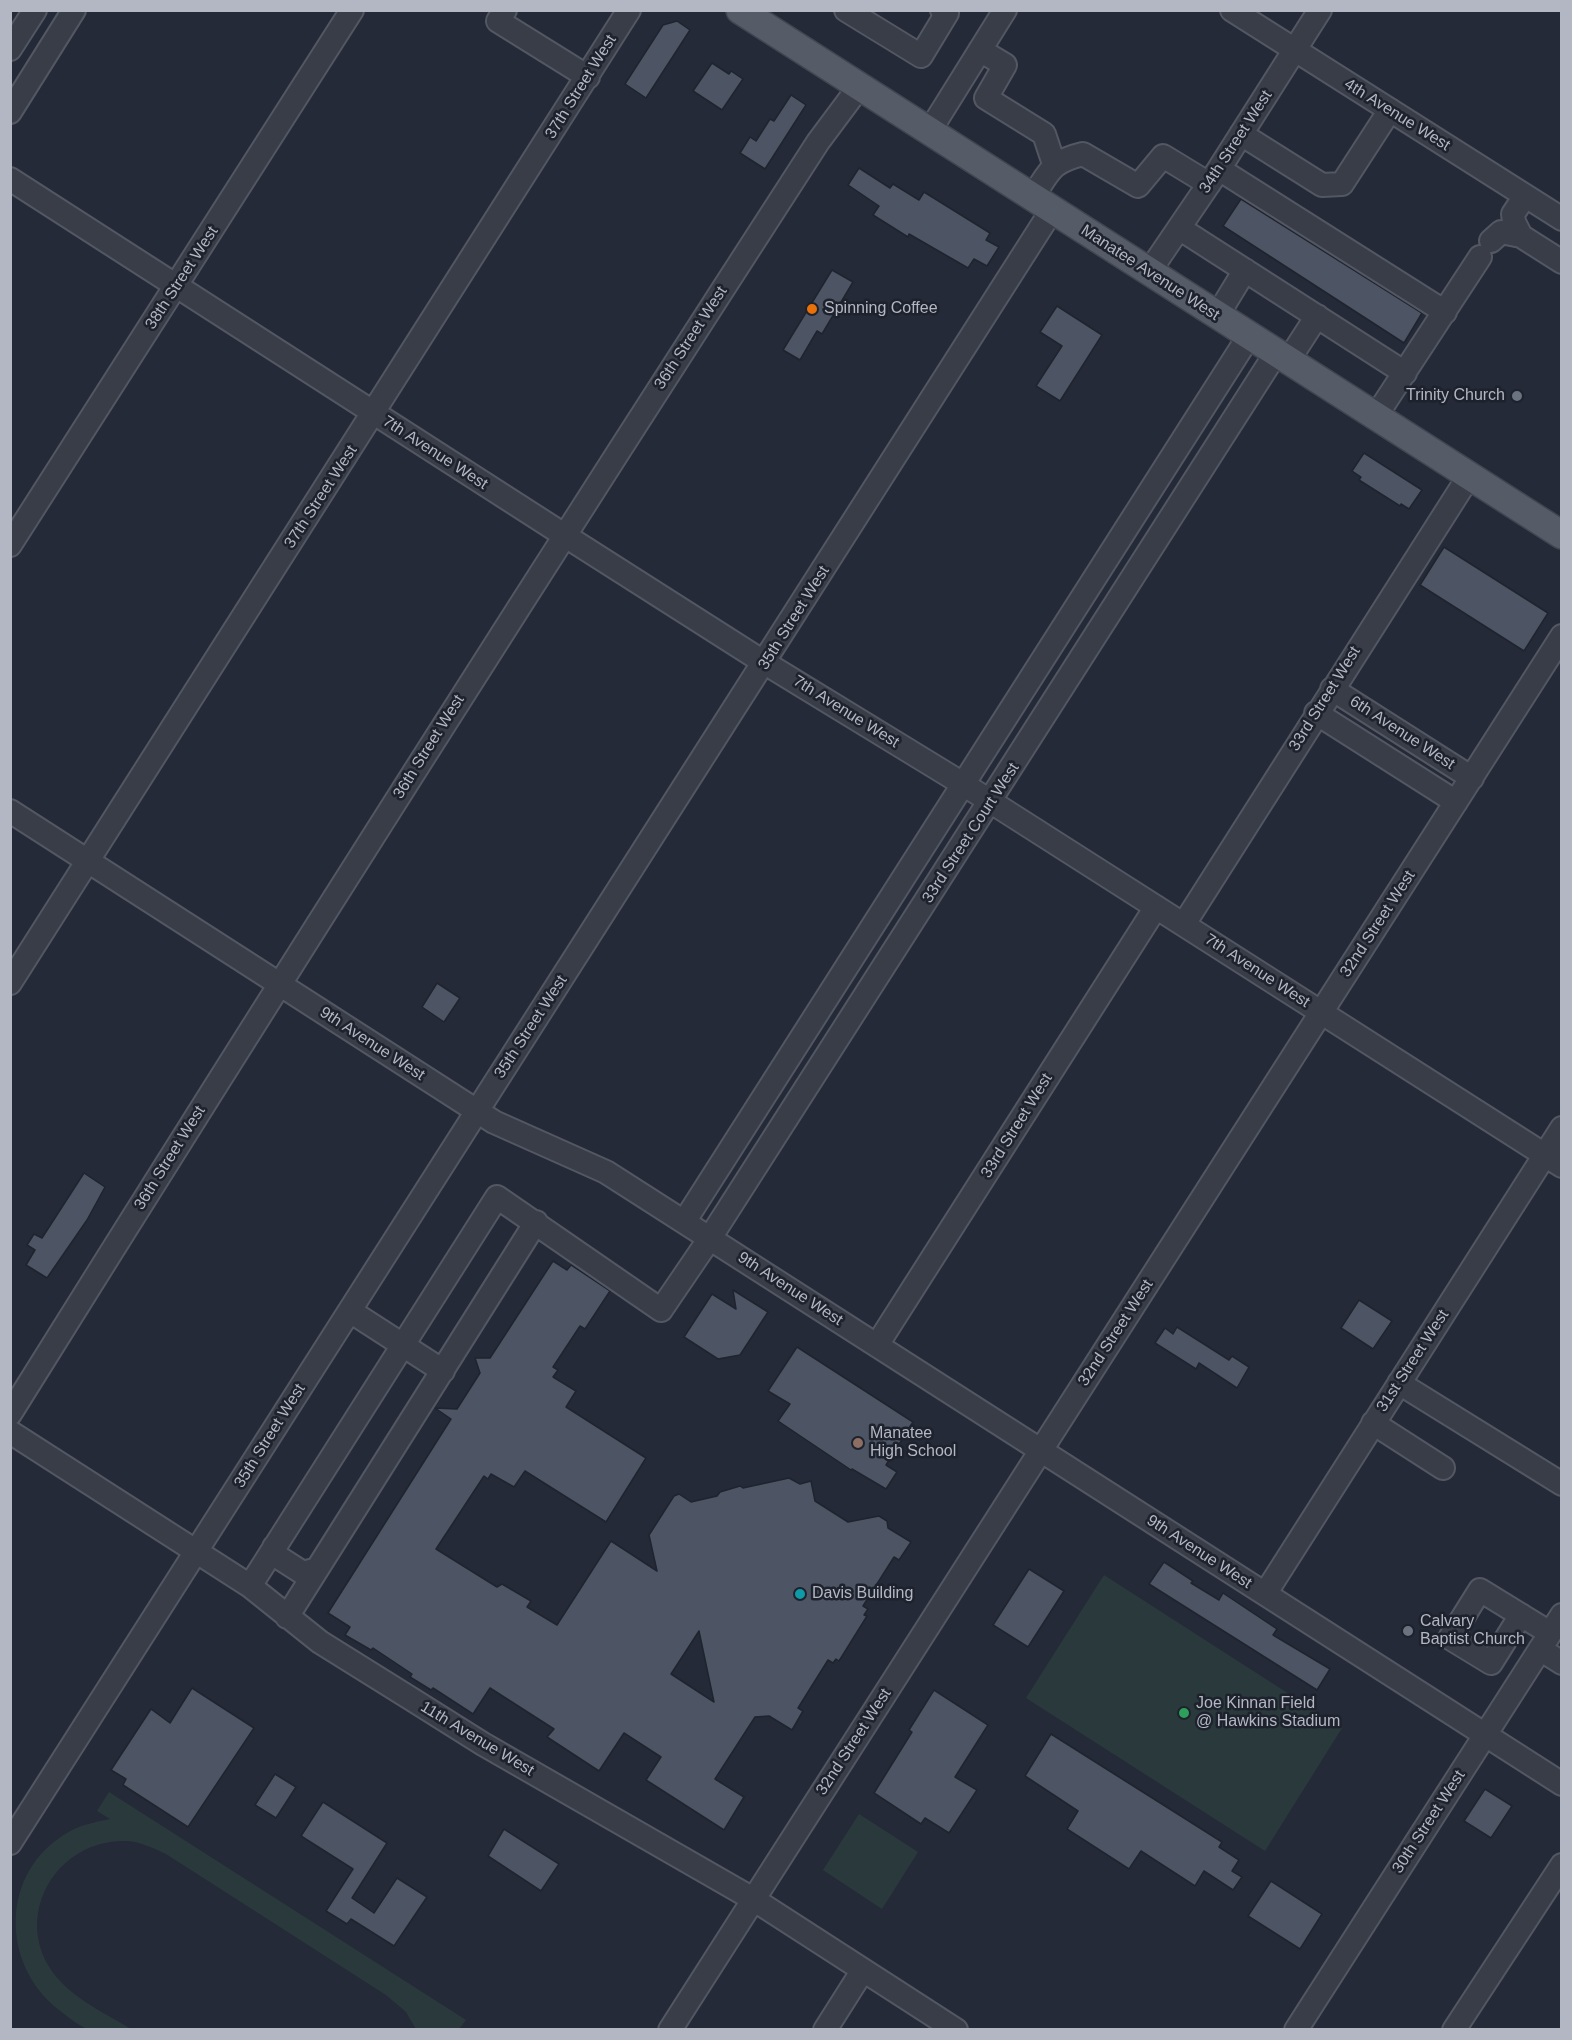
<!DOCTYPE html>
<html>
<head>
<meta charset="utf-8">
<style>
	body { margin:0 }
	#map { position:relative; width:1572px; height:2040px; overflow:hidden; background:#242a37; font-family:Helvetica,sans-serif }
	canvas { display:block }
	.frame { position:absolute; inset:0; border:12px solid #b3b7c4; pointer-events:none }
</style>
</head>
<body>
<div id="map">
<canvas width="1572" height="2040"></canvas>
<div class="frame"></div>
</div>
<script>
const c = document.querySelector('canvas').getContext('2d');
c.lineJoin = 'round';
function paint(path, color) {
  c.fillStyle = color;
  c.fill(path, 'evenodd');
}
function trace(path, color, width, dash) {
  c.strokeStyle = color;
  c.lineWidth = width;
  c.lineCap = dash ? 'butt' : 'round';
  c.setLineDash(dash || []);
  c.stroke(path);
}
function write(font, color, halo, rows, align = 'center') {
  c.font = font + ' Helvetica,sans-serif';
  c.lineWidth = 5;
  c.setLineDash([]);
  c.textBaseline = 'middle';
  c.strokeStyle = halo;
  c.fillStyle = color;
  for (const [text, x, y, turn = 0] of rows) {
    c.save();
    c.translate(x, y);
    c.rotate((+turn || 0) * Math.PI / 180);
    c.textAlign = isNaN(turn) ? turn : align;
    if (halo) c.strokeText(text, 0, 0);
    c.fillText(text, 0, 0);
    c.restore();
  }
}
const green = new Path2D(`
	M 1104,1575 L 1342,1728 L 1265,1851 L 1026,1698 Z
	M 109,1792 L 466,2020 L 459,2029 L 416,2029 L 406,2012 L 386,1995 L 166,1854 C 153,1848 141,1842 127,1841 C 62,1838 15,1907 48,1965 C 65,1995 103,2012 131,2029 C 119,2030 102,2033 90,2030 C 80,2027 67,2016 59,2010 C 0,1964 0,1872 67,1833 C 80,1825 95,1822 110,1819 L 97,1811 Z
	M 859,1814 L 918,1852 L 882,1909 L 823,1870 Z`);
const building = new Path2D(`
	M 677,21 L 690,30 L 646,98 L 625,84 L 663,25 Z
	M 712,63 L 729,74 L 731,71 L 743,79 L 722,110 L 693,91 Z
	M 791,95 L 806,105 L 765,169 L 740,153 L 750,137 L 756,141 L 770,119 L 774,121 Z
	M 859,168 L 890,188 L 893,184 L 919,200 L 924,192 L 990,233 L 986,240 L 999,247 L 987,266 L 974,259 L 968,268 L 909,234 L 908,237 L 873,215 L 879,206 L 848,185 Z
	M 1241,199 L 1422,313 L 1404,343 L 1223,226 Z
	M 832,270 L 853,282 L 822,334 L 817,331 L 800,360 L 783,350 Z
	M 1057,306 L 1102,335 L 1060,401 L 1036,386 L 1062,346 L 1040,332 Z
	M 1364,453 L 1422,490 L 1409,509 L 1401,504 L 1400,506 L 1359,480 L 1361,477 L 1352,471 Z
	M 1444,547 L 1548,613 L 1524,651 L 1420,585 Z
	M 437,983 L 460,998 L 444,1022 L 422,1007 Z
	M 84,1173 L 105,1187 L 87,1220 L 47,1278 L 26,1265 L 35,1250 L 27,1245 L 34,1234 L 42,1238 Z
	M 553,1261 L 567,1270 L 571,1265 L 610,1291 L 585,1329 L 580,1326 L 553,1367 L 558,1370 L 553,1377 L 576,1391 L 566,1407 L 646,1458 L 606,1522 L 525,1471 L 514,1487 L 491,1474 L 488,1479 L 484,1476 L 436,1549 L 497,1587 L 502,1584 L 531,1601 L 527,1607 L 557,1625 L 611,1541 L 657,1571 L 649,1535 L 674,1496 L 679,1494 L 691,1502 L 717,1496 L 720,1492 L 740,1486 L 743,1488 L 789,1478 L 800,1484 L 811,1481 L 815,1501 L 848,1522 L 879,1516 L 887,1521 L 888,1528 L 911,1542 L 899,1560 L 894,1557 L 863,1606 L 868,1609 L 864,1615 L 867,1616 L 839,1661 L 836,1659 L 833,1663 L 828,1660 L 798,1708 L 803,1711 L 792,1730 L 769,1716 L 755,1717 L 715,1779 L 744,1797 L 724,1830 L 646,1780 L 661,1757 L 624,1733 L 599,1771 L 547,1737 L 554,1729 L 490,1688 L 473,1714 L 433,1688 L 431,1690 L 410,1677 L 412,1674 L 373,1648 L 371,1650 L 345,1635 L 350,1627 L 328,1613 L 451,1419 L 435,1408 L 457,1409 L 480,1373 L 475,1358 L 490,1358 ZM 699,1631 L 714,1702 L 671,1674 Z
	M 733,1290 L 768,1312 L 740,1355 L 718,1359 L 684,1337 L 712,1294 L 736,1309 Z
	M 1359,1300 L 1392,1321 L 1373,1349 L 1341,1328 Z
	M 1177,1327 L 1229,1360 L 1232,1356 L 1249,1367 L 1237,1388 L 1199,1363 L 1196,1369 L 1155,1343 L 1165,1328 L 1173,1334 Z
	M 797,1347 L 913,1422 L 886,1465 L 897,1472 L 886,1489 L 852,1469 L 851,1470 L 778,1421 L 790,1404 L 768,1391 Z
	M 1164,1562 L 1193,1581 L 1191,1583 L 1219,1600 L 1223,1593 L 1277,1629 L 1273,1635 L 1330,1669 L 1317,1690 L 1149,1584 Z
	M 1029,1569 L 1064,1591 L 1028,1647 L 993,1625 Z
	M 192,1688 L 254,1728 L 188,1827 L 123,1785 L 126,1779 L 111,1770 L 151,1709 L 170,1723 Z
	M 934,1690 L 988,1725 L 955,1777 L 977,1790 L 949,1833 L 925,1818 L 921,1824 L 874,1793 L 912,1732 L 909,1730 Z
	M 1051,1734 L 1222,1842 L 1219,1847 L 1239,1860 L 1232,1871 L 1242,1877 L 1233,1890 L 1204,1871 L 1195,1886 L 1141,1851 L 1129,1869 L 1067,1829 L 1078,1811 L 1025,1776 Z
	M 275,1774 L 296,1787 L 276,1818 L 255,1805 Z
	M 1485,1789 L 1512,1806 L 1491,1838 L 1464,1821 Z
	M 323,1802 L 387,1843 L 352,1898 L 374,1913 L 397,1878 L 427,1897 L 394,1946 L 351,1919 L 347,1924 L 326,1911 L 353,1869 L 301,1836 Z
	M 504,1829 L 559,1864 L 541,1891 L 488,1856 Z
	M 1271,1881 L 1322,1914 L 1300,1949 L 1248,1916 Z`);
const minor = new Path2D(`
	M 505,10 L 498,21 L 588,77
	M 846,10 L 921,56 L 947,13 L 942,10
	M 1232,10 L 1562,219
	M 10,49 L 35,10
	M 980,50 L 1005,65 L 986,98 L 1044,134 L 1054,164
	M 10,112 L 74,10
	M 929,132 L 1005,10
	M 1241,134 L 1322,185 L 1342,184 L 1390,110
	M 1219,169 L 1445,312
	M 10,179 L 564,535 L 765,663 L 963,784 L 1562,1166
	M 1032,198 C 1050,171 1050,162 1083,154 L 1138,186 L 1163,156 L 1209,184
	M 1179,228 L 1405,373
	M 1521,236 L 1514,222 L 1513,214 L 1525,196
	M 1491,241 L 1501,232 L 1521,236 L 1562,262
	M 1149,272 L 1219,169 L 1320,10
	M 1217,316 L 1245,270
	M 1288,361 L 1317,316
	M 1376,416 L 1480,257
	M 10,545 L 352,10
	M 1332,689 L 1472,778
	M 1316,713 L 1456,802
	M 10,811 L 494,1122 L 606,1172 L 1562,1784
	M 1184,924 L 1469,476
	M 10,983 L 629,10
	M 684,1222 L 1249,336
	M 350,1311 L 443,1371
	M 877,1345 L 1156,907
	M 1399,1383 L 1562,1484
	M 10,1414 C 276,988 545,564 818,142 L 859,87
	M 1373,1423 L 1443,1468
	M 10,1432 L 250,1586 L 320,1642 L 413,1700 L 483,1744 L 753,1899 L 956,2030
	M 274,1547 L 278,1557 L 303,1573 L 317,1569
	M 250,1586 L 497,1197 L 661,1310 L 710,1238 L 1276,353
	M 1265,1594 L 1562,1128
	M 1521,1615 L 1491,1663 L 1450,1638 L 1480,1590 L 1550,1633
	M 287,1617 L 536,1222
	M 1540,1649 L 1562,1663
	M 10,1843 L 1052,210
	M 670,2030 L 1562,636
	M 825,2030 L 863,1970
	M 1296,2030 L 1562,1615
	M 1454,2030 L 1562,1865`);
const major = new Path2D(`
	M 740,10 L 1562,535`);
const markers = [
	[812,309,6,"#e8710a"],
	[1517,396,6,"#6b7280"],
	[858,1443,6,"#8d6e63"],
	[800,1594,6,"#0f9aa8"],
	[1408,1631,6,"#6b7280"],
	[1184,1713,6,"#2e9e5b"]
];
const streetNames = [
	["37th Street West",581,87,-58],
	["4th Avenue West",1397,115,32],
	["34th Street West",1236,142,-57],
	["Manatee Avenue West",1150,273,33],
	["38th Street West",182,278,-57],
	["36th Street West",691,338,-57],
	["7th Avenue West",435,453,33],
	["37th Street West",321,497,-57],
	["35th Street West",794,618,-58],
	["33rd Street West",1325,699,-58],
	["7th Avenue West",846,712,32],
	["6th Avenue West",1402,733,33],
	["36th Street West",429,747,-58],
	["33rd Street Court West",971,833,-57],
	["32nd Street West",1378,924,-57],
	["7th Avenue West",1257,971,33],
	["35th Street West",531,1027,-57],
	["9th Avenue West",372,1044,33],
	["33rd Street West",1017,1126,-58],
	["36th Street West",170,1158,-58],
	["9th Avenue West",790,1289,33],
	["32nd Street West",1116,1333,-57],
	["31st Street West",1413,1361,-57],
	["35th Street West",270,1436,-58],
	["9th Avenue West",1199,1552,33],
	["11th Avenue West",477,1739,31],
	["32nd Street West",854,1742,-57],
	["30th Street West",1429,1822,-57]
];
const poiNames = [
	["Spinning Coffee",824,309],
	["Trinity Church",1505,396,"right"],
	["Manatee",870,1434],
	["High School",870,1452],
	["Davis Building",812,1594],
	["Calvary",1420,1622],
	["Baptist Church",1420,1640],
	["Joe Kinnan Field",1196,1704],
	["@ Hawkins Stadium",1196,1722]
];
paint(green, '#2a3a3c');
paint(building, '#4d5463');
trace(building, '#1f242f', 1.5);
trace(minor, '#535763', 26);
trace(major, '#414651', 30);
trace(minor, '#383d48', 22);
trace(major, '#565b68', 27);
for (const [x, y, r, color] of markers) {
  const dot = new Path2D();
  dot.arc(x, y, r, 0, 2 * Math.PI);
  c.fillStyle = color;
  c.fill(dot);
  trace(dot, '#1d222d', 2);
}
write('16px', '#b3b7c4', '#1d222d', streetNames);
write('16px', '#b3b7c4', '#1d222d', poiNames, 'left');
</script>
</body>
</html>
